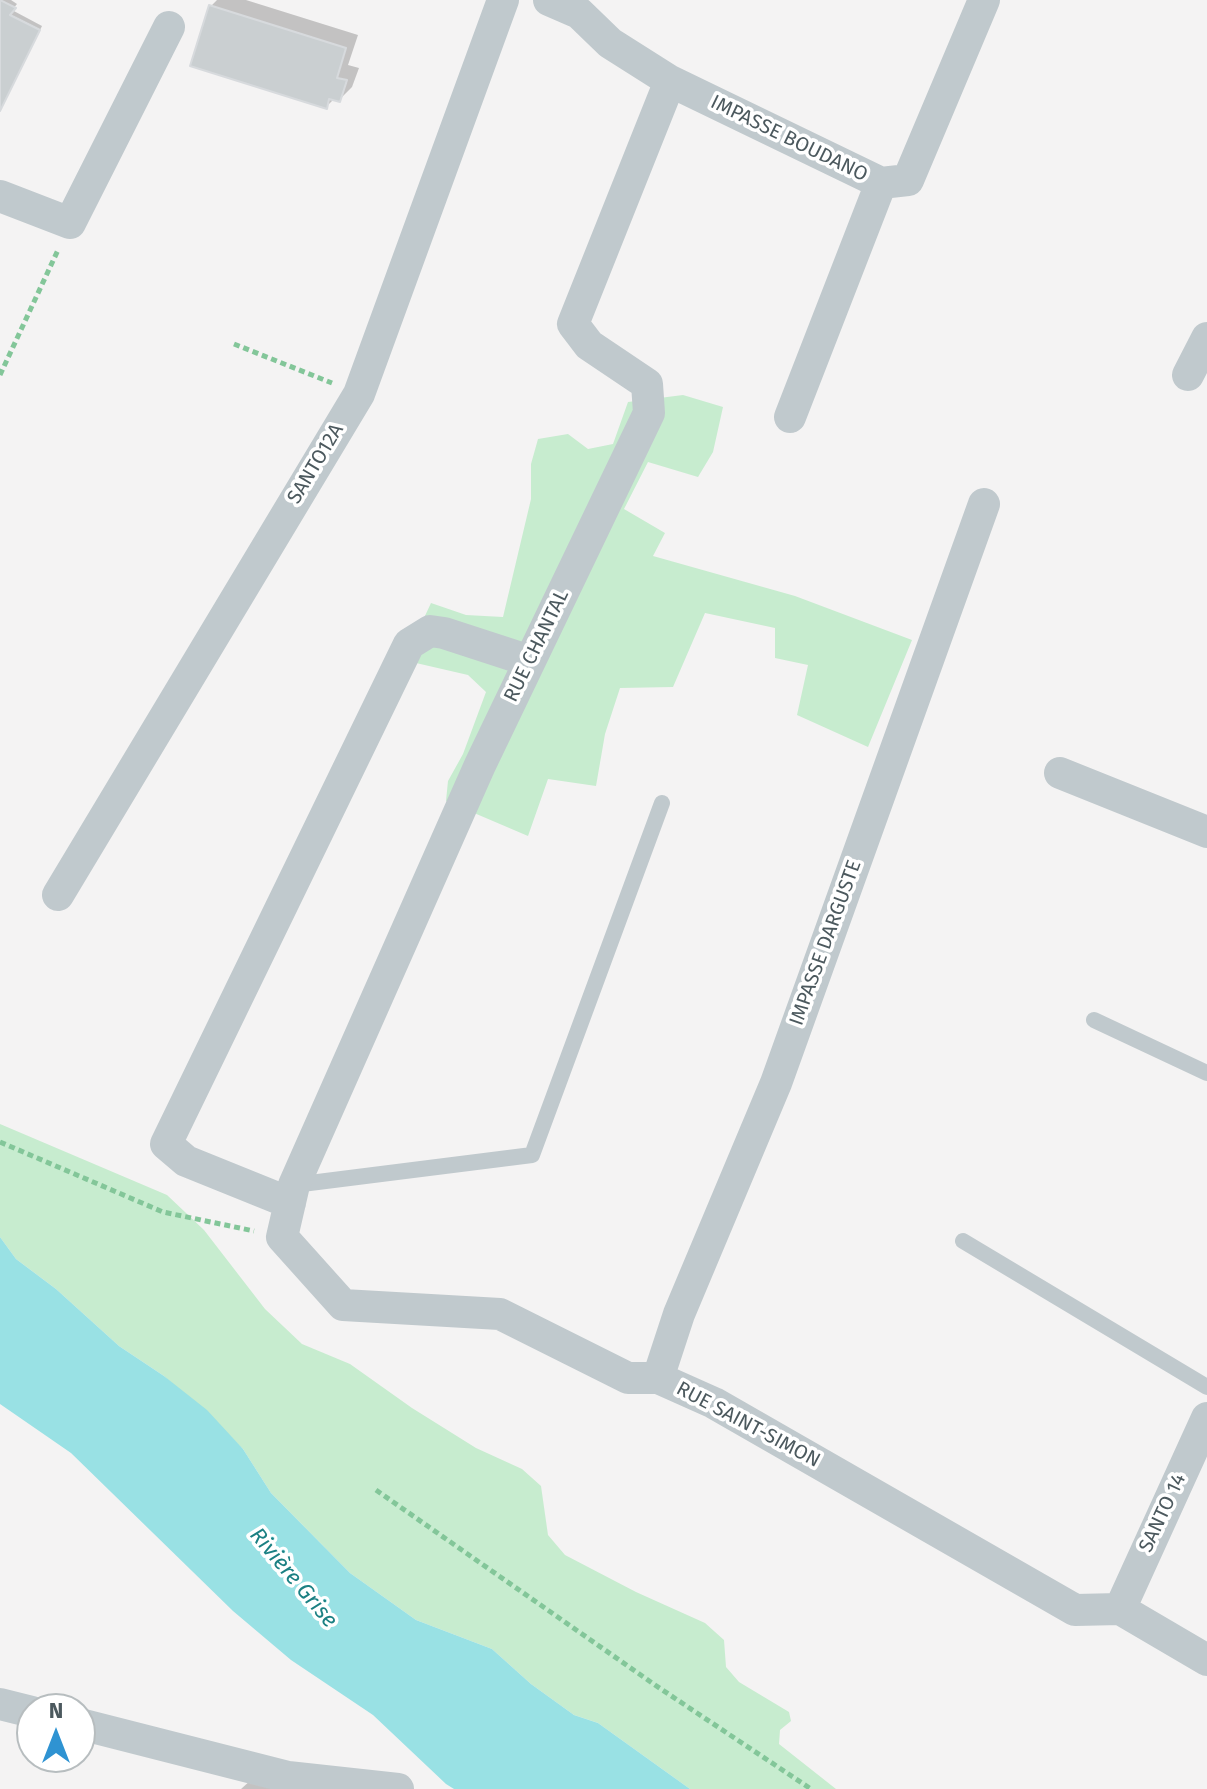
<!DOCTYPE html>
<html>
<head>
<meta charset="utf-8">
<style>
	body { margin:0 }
	#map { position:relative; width:1207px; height:1789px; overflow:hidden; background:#f4f3f3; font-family:"Fira Sans",sans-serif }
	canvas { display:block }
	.north { position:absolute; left:16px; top:1693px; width:80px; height:80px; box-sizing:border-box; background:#fff; border:2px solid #b7bdbf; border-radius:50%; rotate:0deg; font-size:22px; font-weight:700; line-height:32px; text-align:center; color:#4c595e }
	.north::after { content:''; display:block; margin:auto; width:28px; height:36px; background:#2f93d2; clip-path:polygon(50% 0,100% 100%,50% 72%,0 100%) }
</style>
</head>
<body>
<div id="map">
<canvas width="1207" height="1789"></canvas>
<div class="north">N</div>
</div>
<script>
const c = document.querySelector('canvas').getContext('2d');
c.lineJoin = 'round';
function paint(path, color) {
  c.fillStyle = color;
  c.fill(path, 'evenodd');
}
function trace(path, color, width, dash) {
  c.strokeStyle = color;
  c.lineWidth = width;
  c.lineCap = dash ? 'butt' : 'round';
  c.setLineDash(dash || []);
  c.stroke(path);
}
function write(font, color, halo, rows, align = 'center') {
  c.font = font + ' "Fira Sans",sans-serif';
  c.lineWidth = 7;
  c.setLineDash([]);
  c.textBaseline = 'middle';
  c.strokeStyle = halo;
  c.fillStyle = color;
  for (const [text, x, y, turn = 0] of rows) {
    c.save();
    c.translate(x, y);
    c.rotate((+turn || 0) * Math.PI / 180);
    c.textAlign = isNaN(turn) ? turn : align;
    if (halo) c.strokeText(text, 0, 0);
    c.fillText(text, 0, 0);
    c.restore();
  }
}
const green = new Path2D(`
	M 683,395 L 723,407 L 713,452 L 698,477 L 648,462 L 624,509 L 665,533 L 653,556 L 795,596 L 912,640 L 868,747 L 797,715 L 808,665 L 775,658 L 775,628 L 705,613 L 673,687 L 620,688 L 605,734 L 596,786 L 548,779 L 528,836 L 446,801 L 448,781 L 463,754 L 486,692 L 468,675 L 416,663 L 424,618 L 431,603 L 466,615 L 503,617 L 531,499 L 531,464 L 538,439 L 568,434 L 588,449 L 613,444 L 628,402 Z
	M 0,1124 L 167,1195 L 204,1230 L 265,1309 L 302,1344 L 350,1364 L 412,1408 L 476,1448 L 522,1469 L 541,1486 L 548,1535 L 565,1555 L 636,1592 L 705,1623 L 724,1640 L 726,1667 L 739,1682 L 789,1712 L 791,1721 L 780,1730 L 779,1744 L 836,1789 L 690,1789 L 598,1723 L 574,1715 L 531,1684 L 492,1649 L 416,1620 L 350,1573 L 271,1493 L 243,1449 L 164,1376 L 119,1346 L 56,1289 L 16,1259 L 0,1237 Z`);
const water = new Path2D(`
	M 0,1237 L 16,1259 L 56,1289 L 119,1346 L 164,1376 L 207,1410 L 243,1449 L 271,1493 L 350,1573 L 416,1620 L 492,1649 L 531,1684 L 574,1715 L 598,1723 L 690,1789 L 454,1789 L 446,1784 L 373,1715 L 291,1660 L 233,1611 L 71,1453 L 0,1404 Z`);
const shadow = new Path2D(`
	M 0,0 L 11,0 L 17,4 L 12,10 L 42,26 L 0,111 Z
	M 217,0 L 246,0 L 358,35 L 348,65 L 359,68 L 352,87 L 339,100 L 334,99 L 326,107 L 211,6 Z
	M 252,1779 L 295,1789 L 241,1789 Z`);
const building = new Path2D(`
	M 0,0 L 16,8 L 10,15 L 40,30 L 0,111 Z
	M 209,5 L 346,48 L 337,78 L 347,80 L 340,102 L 329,99 L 327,109 L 190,66 Z`);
const path = new Path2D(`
	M 234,344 L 332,383
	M 0,375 L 58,250
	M 0,1142 L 163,1212 L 254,1231
	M 376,1490 L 655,1685 L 811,1789`);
const service = new Path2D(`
	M 1094,1020 L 1207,1073
	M 294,1185 L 532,1155 L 662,803
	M 963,1241 L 1207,1387`);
const minor = new Path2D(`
	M 549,0 L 579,13 L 610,43 L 670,81 L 881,183 L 908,180 L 984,0
	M 670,81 L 573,324 L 589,345 L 647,384 L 649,413 L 480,765 L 294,1185 L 282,1237 L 343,1305 L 500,1314 L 628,1378 L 658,1378 L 714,1403 L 1075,1610 L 1120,1609 L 1207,1660
	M 0,196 L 70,223 L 169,27
	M 1188,375 L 1207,338
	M 790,417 L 881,183
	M 1060,773 L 1207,832
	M 58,895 L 359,394 L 503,0
	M 290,1203 L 186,1161 L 166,1144 L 409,644 L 430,631 L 444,633 L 530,661
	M 658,1378 L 679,1314 L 776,1083 L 984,504
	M 1120,1609 L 1207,1418
	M 0,1704 L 32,1712
	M 80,1724 L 288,1777 L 398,1789`);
const streetNames = [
	["IMPASSE BOUDANO",789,139,26],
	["SANTO12A",316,464,-59],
	["RUE CHANTAL",537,646,-64],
	["IMPASSE DARGUSTE",826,943,-70],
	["RUE SAINT-SIMON",748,1425,28],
	["SANTO 14",1163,1513,-65]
];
const waterNames = [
	["Rivière Grise",293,1578,50]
];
paint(green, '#c7eccf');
paint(water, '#99e1e4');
paint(shadow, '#0003');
paint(building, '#cacfd1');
trace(building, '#d7dadd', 2);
trace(path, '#83c699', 5, [6, 4]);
trace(service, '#c0c9cd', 16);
trace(minor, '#c0c9cd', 32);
write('20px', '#4c595e', '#fff', streetNames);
write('italic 22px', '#1b8083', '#fff', waterNames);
</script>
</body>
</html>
